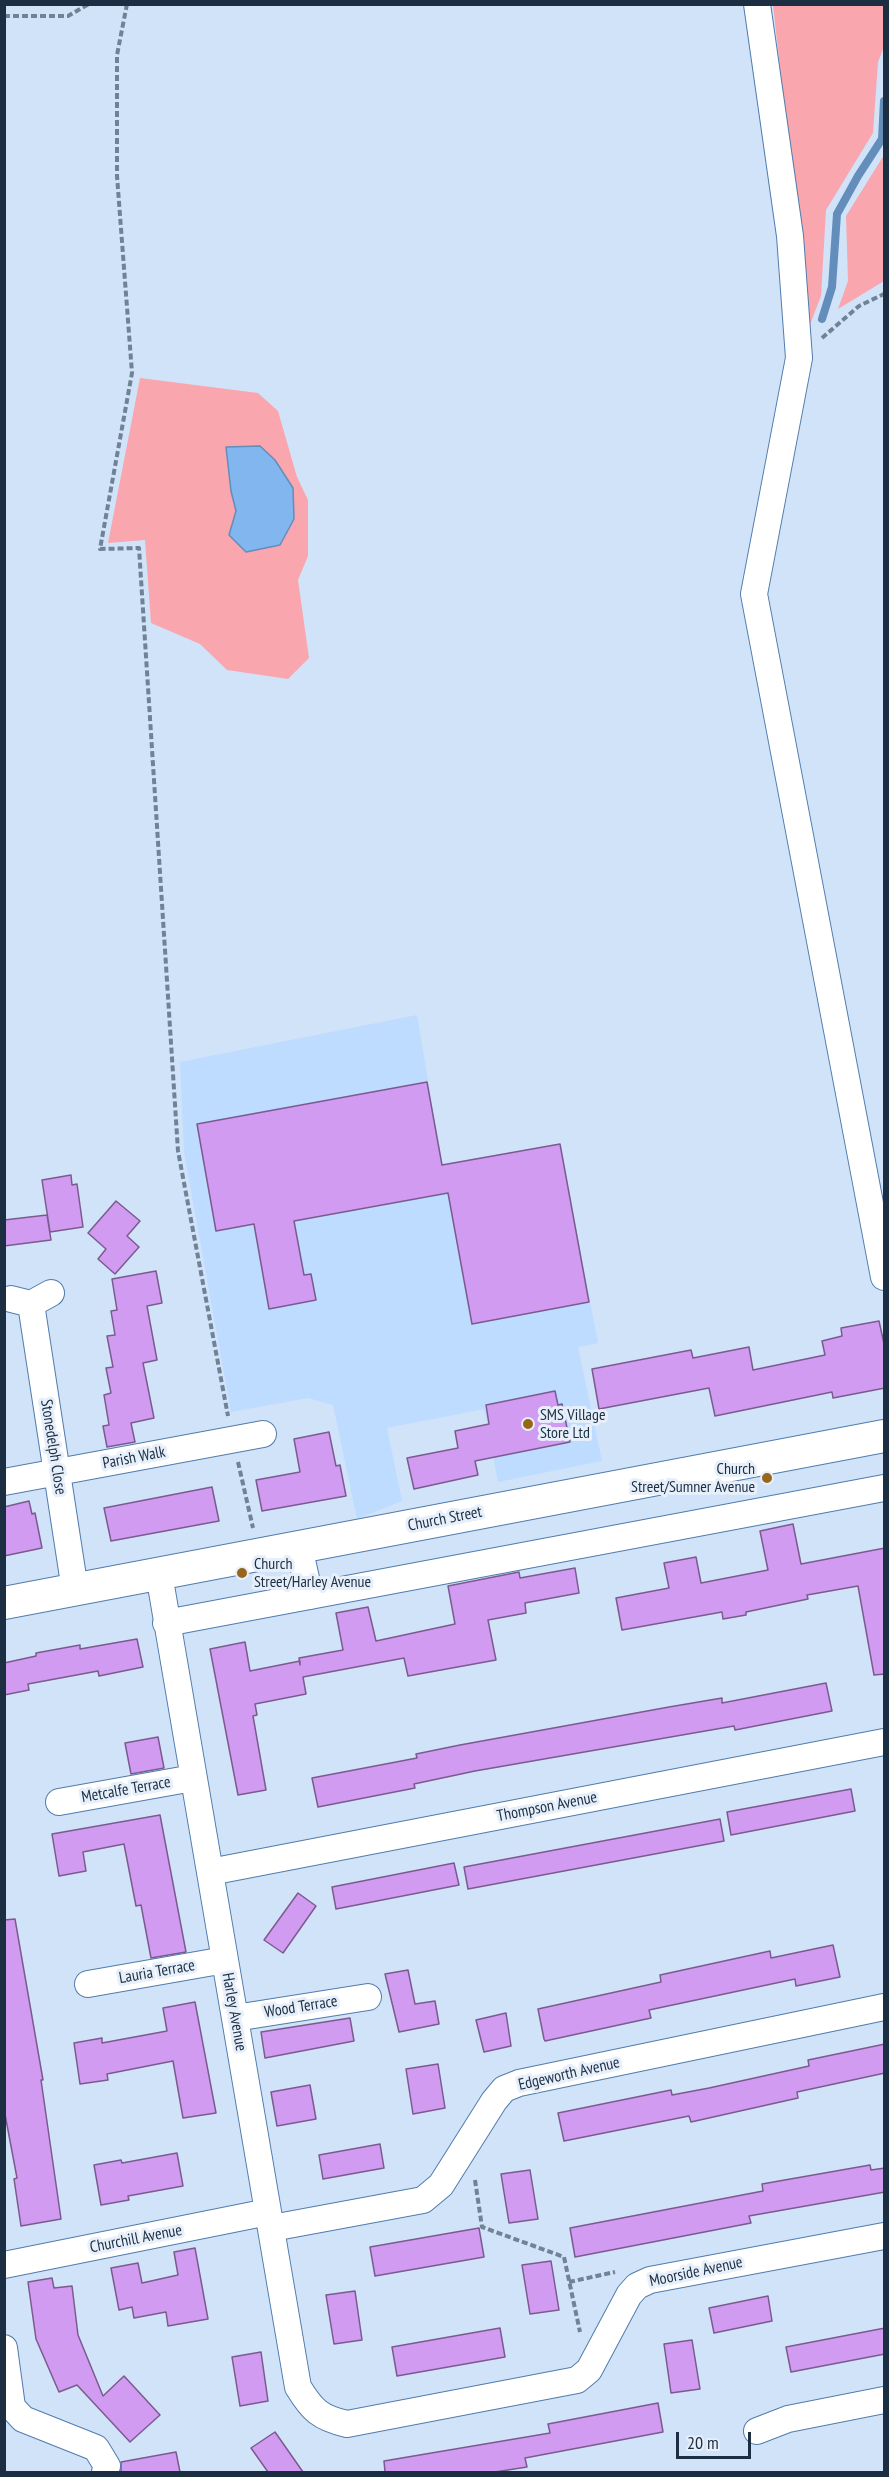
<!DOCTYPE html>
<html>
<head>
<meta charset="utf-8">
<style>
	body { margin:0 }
	#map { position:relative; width:889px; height:2477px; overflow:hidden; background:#d1e3f8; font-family:"PT Sans Narrow",sans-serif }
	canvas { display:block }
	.frame { position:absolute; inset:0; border:6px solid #1c2e42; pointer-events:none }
	.scale { position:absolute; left:676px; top:2432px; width:75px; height:27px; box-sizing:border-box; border:3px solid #1c2e42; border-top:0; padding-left:8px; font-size:18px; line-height:21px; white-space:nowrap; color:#1c2e42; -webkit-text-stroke:4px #e6effa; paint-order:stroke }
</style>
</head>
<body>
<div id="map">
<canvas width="889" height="2477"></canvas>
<div class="frame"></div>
<div class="scale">20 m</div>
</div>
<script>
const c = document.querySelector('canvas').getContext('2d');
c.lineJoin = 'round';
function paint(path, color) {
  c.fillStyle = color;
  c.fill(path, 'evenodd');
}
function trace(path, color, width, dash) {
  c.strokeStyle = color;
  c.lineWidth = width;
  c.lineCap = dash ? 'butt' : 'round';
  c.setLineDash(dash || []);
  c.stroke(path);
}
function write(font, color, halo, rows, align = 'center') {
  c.font = font + ' "PT Sans Narrow",sans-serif';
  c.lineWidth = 6;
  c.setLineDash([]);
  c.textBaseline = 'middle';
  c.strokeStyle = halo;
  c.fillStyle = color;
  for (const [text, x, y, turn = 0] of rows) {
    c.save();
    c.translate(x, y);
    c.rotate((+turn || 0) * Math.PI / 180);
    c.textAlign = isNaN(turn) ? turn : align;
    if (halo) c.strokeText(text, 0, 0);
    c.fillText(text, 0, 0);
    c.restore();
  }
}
const built = new Path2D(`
	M 417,1015 L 442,1165 L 560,1144 L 598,1343 L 578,1347 L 602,1461 L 498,1482 L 484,1409 L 387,1428 L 402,1501 L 357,1519 L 333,1405 L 308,1398 L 231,1412 L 184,1152 L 180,1062 Z`);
const green = new Path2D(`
	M 773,5 L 884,5 L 884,47 L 878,62 L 873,133 L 826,210 L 821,296 L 809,327 Z
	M 884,155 L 884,281 L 838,309 L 848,281 L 846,216 Z
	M 140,378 L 258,393 L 278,411 L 297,477 L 308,500 L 308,556 L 298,580 L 309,658 L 288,679 L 227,670 L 200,644 L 151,623 L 145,540 L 108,543 Z`);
const water = new Path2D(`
	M 260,446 L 275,460 L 293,488 L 294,519 L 280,545 L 246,552 L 229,535 L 236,511 L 231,491 L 226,447 Z`);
const stream = new Path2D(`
	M 822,319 L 832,287 L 837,214 L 858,176 L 882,139 L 884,101`);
const building = new Path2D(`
	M 427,1082 L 442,1165 L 560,1144 L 589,1302 L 472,1324 L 448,1193 L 294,1221 L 304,1275 L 311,1274 L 316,1300 L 269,1309 L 254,1224 L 216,1231 L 197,1124 Z
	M 71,1175 L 72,1185 L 77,1184 L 83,1227 L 50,1232 L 42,1180 Z
	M 116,1201 L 140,1221 L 127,1236 L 139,1247 L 115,1274 L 98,1259 L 106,1249 L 88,1233 Z
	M 47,1215 L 51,1240 L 4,1246 L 4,1220 Z
	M 156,1271 L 162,1303 L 147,1306 L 157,1360 L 143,1363 L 154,1418 L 131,1423 L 135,1442 L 107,1447 L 103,1426 L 109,1425 L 104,1395 L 111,1393 L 106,1368 L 113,1367 L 107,1336 L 115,1335 L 111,1311 L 117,1310 L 112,1279 Z
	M 879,1321 L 885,1348 L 885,1388 L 833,1398 L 832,1392 L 715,1416 L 709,1388 L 599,1409 L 592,1369 L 691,1350 L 693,1358 L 749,1347 L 753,1370 L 825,1355 L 822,1341 L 842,1336 L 841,1328 Z
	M 555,1391 L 558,1405 L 562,1404 L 570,1442 L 475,1461 L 478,1475 L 414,1489 L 407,1458 L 458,1448 L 455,1431 L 489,1424 L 486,1405 Z
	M 329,1432 L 336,1466 L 340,1465 L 346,1496 L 262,1511 L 256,1480 L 300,1472 L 294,1439 Z
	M 212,1487 L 219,1521 L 111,1541 L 104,1508 Z
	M 29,1501 L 32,1514 L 35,1513 L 42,1548 L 4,1556 L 4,1507 Z
	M 793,1524 L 801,1564 L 885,1548 L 885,1674 L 874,1675 L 858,1586 L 807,1595 L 808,1599 L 746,1612 L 746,1615 L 723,1619 L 722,1612 L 622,1630 L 616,1598 L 669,1588 L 664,1563 L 696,1557 L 701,1583 L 768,1570 L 760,1531 Z
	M 575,1568 L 579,1593 L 525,1603 L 526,1613 L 488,1620 L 496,1660 L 408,1676 L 404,1658 L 303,1677 L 306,1694 L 255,1704 L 257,1715 L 253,1716 L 266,1790 L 238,1795 L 210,1649 L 245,1642 L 250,1671 L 300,1661 L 300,1665 L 299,1658 L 343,1650 L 336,1613 L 368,1607 L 376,1641 L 455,1624 L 448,1586 L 519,1572 L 520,1578 Z
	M 137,1639 L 143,1667 L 99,1676 L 98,1671 L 28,1684 L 29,1690 L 4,1695 L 4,1663 L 36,1656 L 36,1653 L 80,1645 L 80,1649 Z
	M 826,1683 L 832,1711 L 735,1730 L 734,1726 L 475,1771 L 414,1784 L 415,1788 L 318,1807 L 312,1778 L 417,1758 L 416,1754 L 460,1745 L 669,1707 L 722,1698 L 722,1703 Z
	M 158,1737 L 164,1768 L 131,1774 L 125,1743 Z
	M 851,1789 L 855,1811 L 731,1835 L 727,1812 Z
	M 160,1815 L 186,1952 L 151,1958 L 141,1905 L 136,1906 L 124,1844 L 83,1852 L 86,1871 L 59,1876 L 52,1834 Z
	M 720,1819 L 724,1841 L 468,1889 L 464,1867 Z
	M 454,1863 L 459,1885 L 336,1909 L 332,1887 Z
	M 298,1893 L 316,1906 L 283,1953 L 264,1940 Z
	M 15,1919 L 43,2080 L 41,2080 L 61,2219 L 21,2226 L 14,2179 L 17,2178 L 4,2109 L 4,1920 Z
	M 833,1945 L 840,1977 L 796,1986 L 795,1979 L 649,2010 L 651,2018 L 545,2041 L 544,2039 L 538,2009 L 661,1982 L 660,1975 L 770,1951 L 771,1958 Z
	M 408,1970 L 415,2004 L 435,2001 L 439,2024 L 399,2032 L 385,1974 Z
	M 195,2002 L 216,2113 L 183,2118 L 173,2061 L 107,2074 L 108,2080 L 80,2084 L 74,2043 L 102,2038 L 102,2043 L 167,2031 L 163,2008 Z
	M 506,2013 L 511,2046 L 484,2052 L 476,2020 Z
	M 350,2018 L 354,2041 L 265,2058 L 261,2032 Z
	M 885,2044 L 885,2073 L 797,2092 L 798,2098 L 691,2122 L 689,2116 L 564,2141 L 558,2113 L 671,2090 L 672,2095 L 709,2088 L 809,2066 L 808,2060 Z
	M 438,2064 L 445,2108 L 413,2114 L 406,2069 Z
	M 310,2085 L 316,2119 L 277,2126 L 271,2092 Z
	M 380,2144 L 384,2168 L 323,2179 L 319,2155 Z
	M 177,2153 L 183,2186 L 128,2196 L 129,2200 L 101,2205 L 94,2165 L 121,2160 L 122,2163 Z
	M 870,2165 L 871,2170 L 885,2168 L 885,2192 L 749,2216 L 751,2223 L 575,2257 L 570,2228 L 763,2191 L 762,2184 Z
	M 530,2170 L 538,2219 L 509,2223 L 501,2174 Z
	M 479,2228 L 484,2257 L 375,2276 L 370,2247 Z
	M 195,2248 L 208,2319 L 168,2326 L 166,2312 L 134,2318 L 132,2307 L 119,2310 L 111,2268 L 138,2263 L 142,2283 L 178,2275 L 174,2252 Z
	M 551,2261 L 559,2310 L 530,2314 L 522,2265 Z
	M 52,2278 L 54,2288 L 72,2286 L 78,2335 L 103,2396 L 124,2376 L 160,2415 L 130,2442 L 77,2385 L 59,2392 L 36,2339 L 28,2282 Z
	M 355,2291 L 362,2340 L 334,2344 L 326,2295 Z
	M 768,2296 L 772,2321 L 714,2333 L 709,2308 Z
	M 500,2328 L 505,2357 L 397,2376 L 392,2347 Z
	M 885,2328 L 885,2354 L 791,2372 L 786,2347 Z
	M 692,2340 L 700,2389 L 671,2393 L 664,2344 Z
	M 261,2352 L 268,2401 L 240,2406 L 232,2357 Z
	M 658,2403 L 663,2432 L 525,2458 L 527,2467 L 495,2472 L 385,2472 L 384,2461 L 550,2433 L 548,2424 Z
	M 275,2432 L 303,2472 L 268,2472 L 251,2448 Z
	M 176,2452 L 180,2472 L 121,2472 L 121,2462 Z`);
const path = new Path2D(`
	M 127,4 L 117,55 L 117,176 L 132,373 L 100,549 L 139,548 L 178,1151 L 228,1416
	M 4,16 L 68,16 L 89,4
	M 822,338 L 859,306 L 884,294
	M 238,1462 L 253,1528
	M 475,2180 L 482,2227 L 564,2257 L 580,2332
	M 569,2282 L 615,2272`);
const minor = new Path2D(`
	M 757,4 L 790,236 L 799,358 L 754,594 L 884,1277
	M 11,1299 L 31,1304 L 51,1293
	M 31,1304 L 75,1590
	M 4,1482 L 263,1434
	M 299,1547 L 310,1596
	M 159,1574 L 298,2387 C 312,2410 320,2418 347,2424 L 577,2380 L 589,2370 L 629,2295 L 637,2286 L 650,2280 L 884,2236
	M 166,1623 L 884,1488
	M 59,1802 L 193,1778
	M 210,1872 L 884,1742
	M 88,1984 L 225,1960
	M 235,2018 L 368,1997
	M 272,2228 L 423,2200 L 441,2185 L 494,2101 L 504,2089 L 519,2083 L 884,2007
	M 4,2265 L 268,2212
	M 4,2348 L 12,2407 L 23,2419 L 96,2448 L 107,2466 L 105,2472
	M 757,2431 L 788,2419 L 884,2400`);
const major = new Path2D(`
	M 4,1603 L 884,1436`);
const markers = [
	[528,1424,6,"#98661a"],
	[767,1478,6,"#98661a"],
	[242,1573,6,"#98661a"]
];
const poiNames = [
	["SMS Village",540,1415],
	["Store Ltd",540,1433],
	["Church",755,1469,"right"],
	["Street/Sumner Avenue",755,1487,"right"],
	["Church",254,1564],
	["Street/Harley Avenue",254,1582]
];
const streetNames = [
	["Stonedelph Close",53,1447,81],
	["Parish Walk",134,1458,-11],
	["Church Street",445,1519,-11],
	["Metcalfe Terrace",126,1790,-10],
	["Thompson Avenue",547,1807,-11],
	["Lauria Terrace",157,1972,-10],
	["Wood Terrace",301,2007,-9],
	["Harley Avenue",234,2012,80],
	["Edgeworth Avenue",569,2074,-13],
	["Churchill Avenue",136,2239,-11],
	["Moorside Avenue",696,2272,-12]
];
paint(built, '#bddcff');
paint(green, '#f9a6af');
paint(water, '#82b6ef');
trace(water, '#638dbb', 1.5);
trace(stream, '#638dbb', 8);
paint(building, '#d19bf2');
trace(building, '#7b5b8f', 1.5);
trace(minor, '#517cac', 28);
trace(major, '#517cac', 34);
trace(path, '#708296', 4, [6, 3]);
trace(minor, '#fff', 26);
trace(major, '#fff', 32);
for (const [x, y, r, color] of markers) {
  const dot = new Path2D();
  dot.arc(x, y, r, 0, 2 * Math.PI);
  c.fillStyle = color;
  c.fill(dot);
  trace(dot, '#e6effa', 2);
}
write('16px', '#1c2e42', '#e6effa', poiNames, 'left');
write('16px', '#1c2e42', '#e6effa', streetNames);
</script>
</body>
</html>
